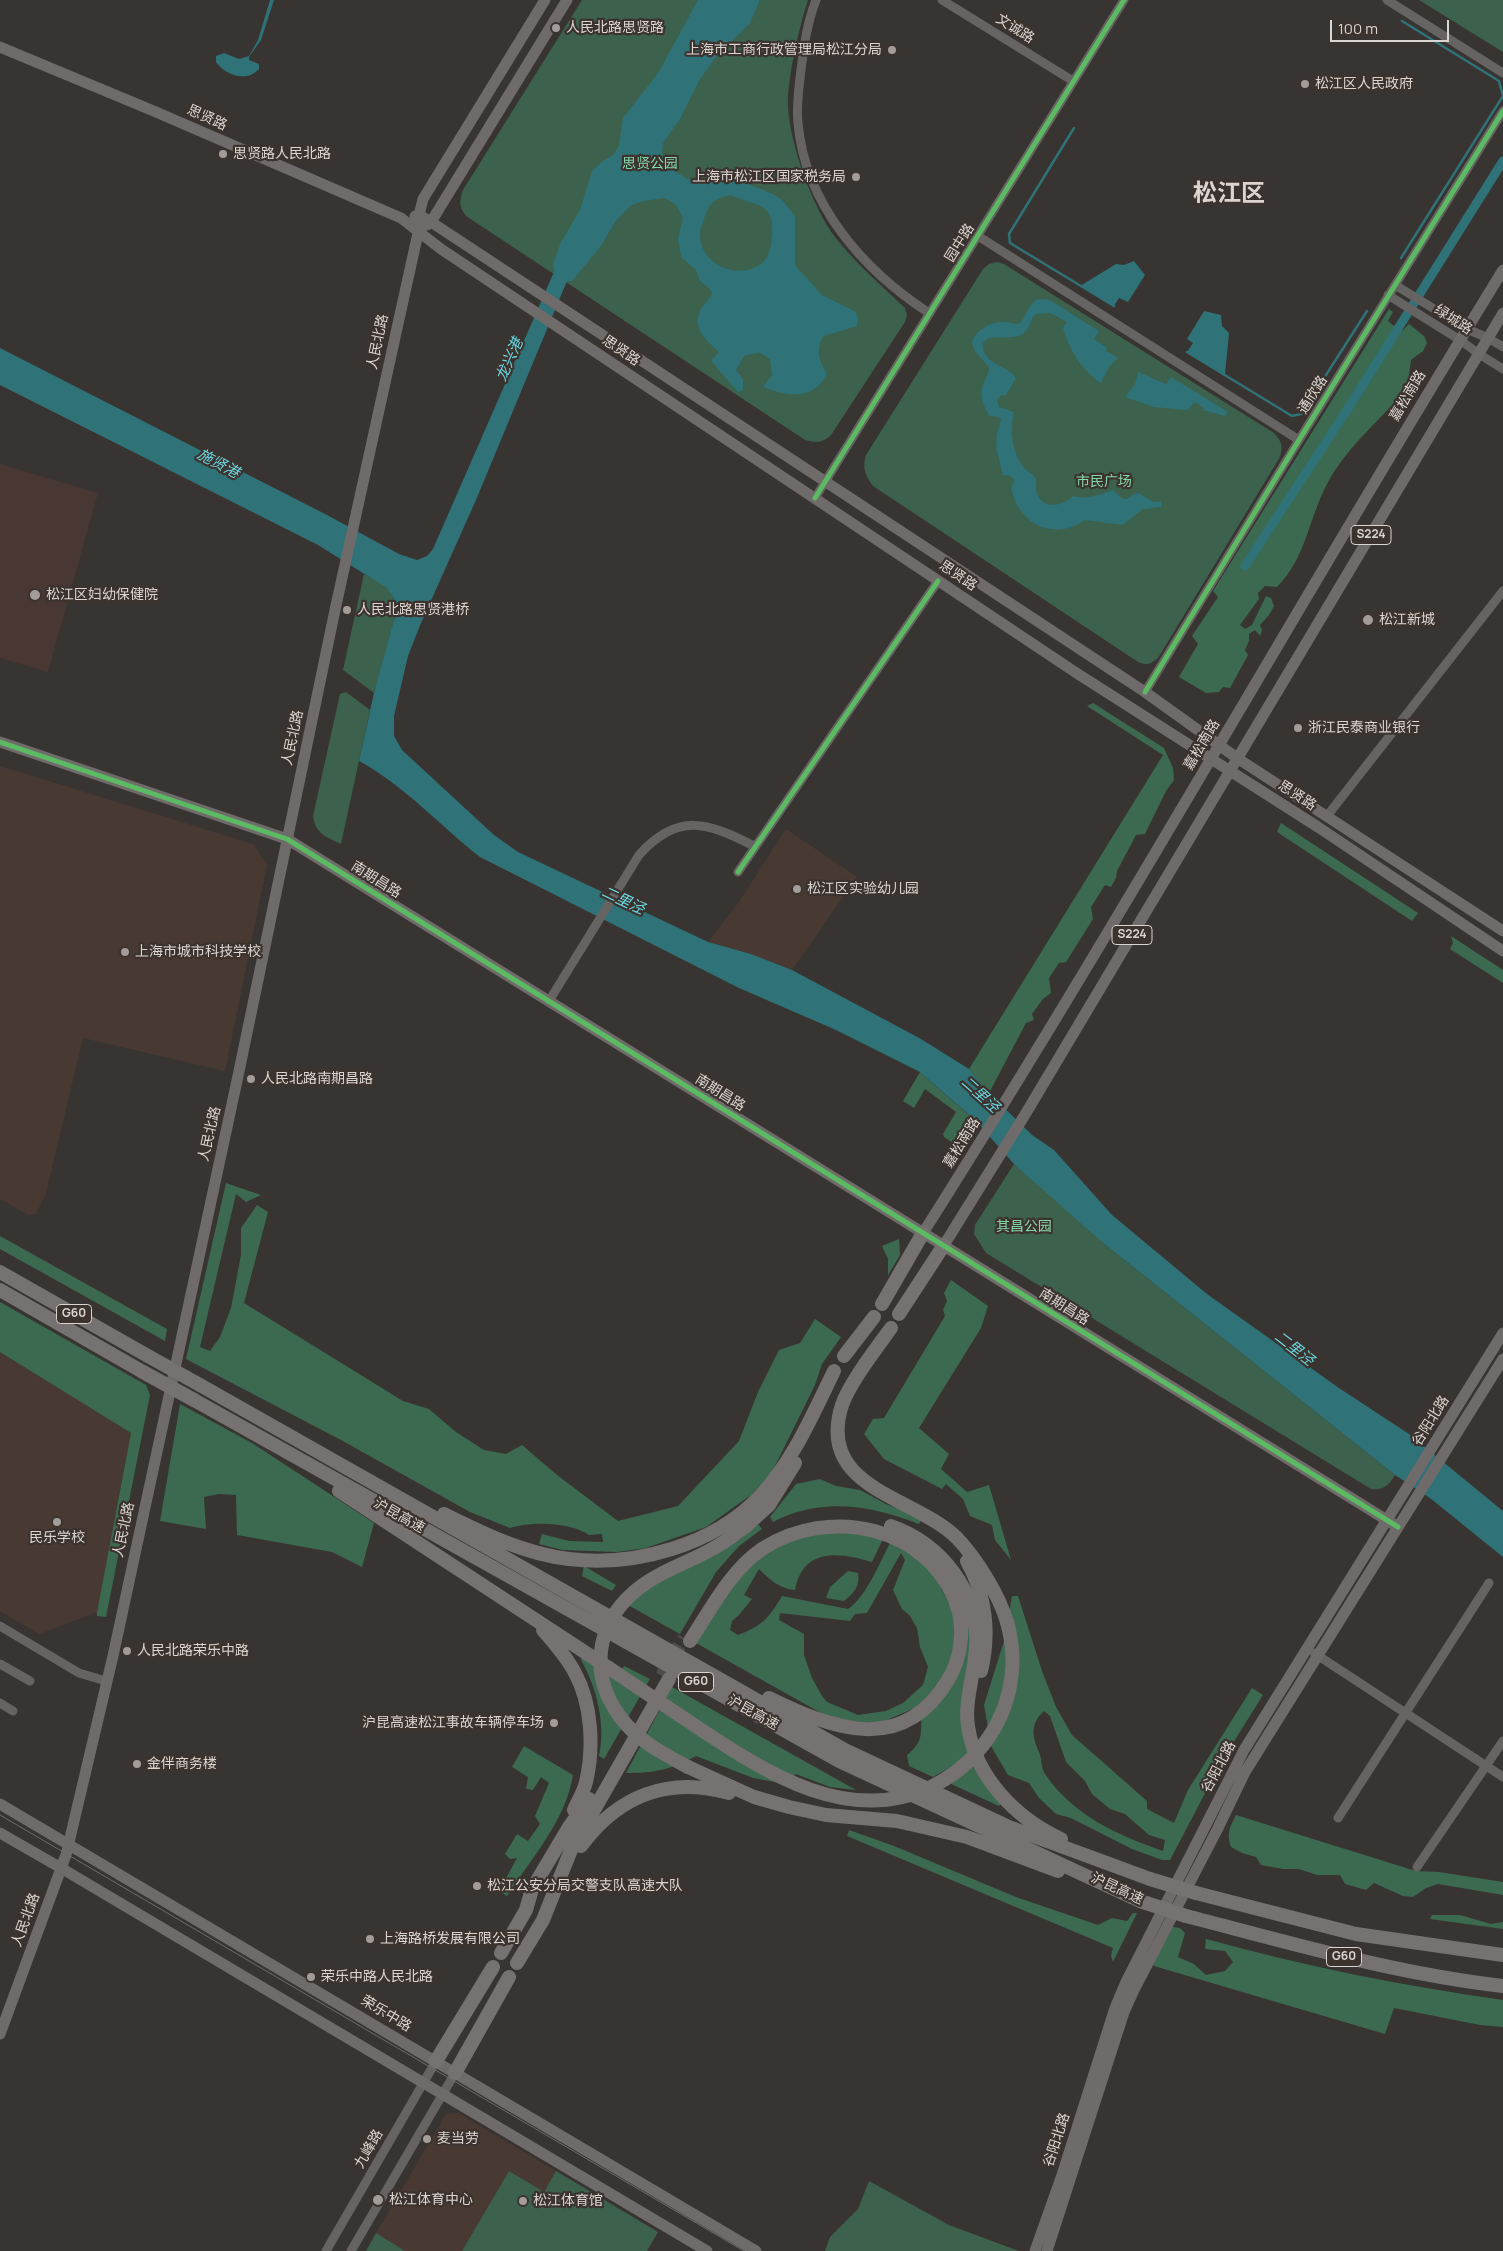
<!DOCTYPE html>
<html>
<head>
<meta charset="utf-8">
<style>
	body { margin:0 }
	#map { position:relative; width:1503px; height:2251px; overflow:hidden; background:#383432; font-family:Manrope,sans-serif }
	canvas { display:block }
	.scale { position:absolute; left:1330px; top:20px; width:119px; height:22px; box-sizing:border-box; border:2px solid #dbd5d2; border-top:0; padding-left:6px; font-size:15px; line-height:18px; white-space:nowrap; color:#dbd5d2; -webkit-text-stroke:4px #3c332e; paint-order:stroke }
</style>
</head>
<body>
<div id="map">
<canvas width="1503" height="2251"></canvas>
<div class="scale">100 m</div>
</div>
<script>
const c = document.querySelector('canvas').getContext('2d');
c.lineJoin = 'round';
function paint(path, color) {
  c.fillStyle = color;
  c.fill(path, 'evenodd');
}
function trace(path, color, width, dash) {
  c.strokeStyle = color;
  c.lineWidth = width;
  c.lineCap = dash ? 'butt' : 'round';
  c.setLineDash(dash || []);
  c.stroke(path);
}
function write(font, color, halo, rows, align = 'center') {
  c.font = font + ' Manrope,"Noto Sans SC",sans-serif';
  c.lineWidth = 4.5;
  c.setLineDash([]);
  c.textBaseline = 'middle';
  c.strokeStyle = halo;
  c.fillStyle = color;
  for (const [text, x, y, turn = 0] of rows) {
    c.save();
    c.translate(x, y);
    c.rotate((+turn || 0) * Math.PI / 180);
    c.textAlign = isNaN(turn) ? turn : align;
    if (halo) c.strokeText(text, 0, 0);
    c.fillText(text, 0, 0);
    c.restore();
  }
}
const built = new Path2D(`
	M 0,766 L 253,844 L 267,865 L 225,1071 L 83,1038 L 46,1193 L 36,1214 L 27,1214 L 0,1199 Z
	M 786,829 L 857,877 L 792,970 L 751,954 L 708,942 L 739,902 Z
	M 0,1352 L 131,1433 L 97,1612 L 39,1634 L 0,1611 Z
	M 458,2113 L 556,2171 L 544,2192 L 509,2171 L 462,2251 L 405,2251 L 376,2233 L 446,2114 Z`);
const medical = new Path2D(`
	M 0,464 L 98,493 L 48,672 L 0,658 Z`);
const green = new Path2D(`
	M 582,0 L 808,0 C 799,28 790,68 788,97 C 786,135 812,207 835,237 C 856,264 881,285 905,308 L 907,315 L 905,322 L 831,435 C 823,443 816,443 805,440 L 466,216 C 459,207 459,201 463,190 Z
	M 1419,0 L 1503,0 L 1503,52 Z
	M 997,262 L 1004,264 L 1274,433 C 1282,441 1283,447 1280,457 L 1158,658 C 1151,664 1147,666 1138,662 L 873,486 C 865,475 862,468 866,455 L 983,269 L 989,264 Z
	M 364,574 C 374,580 390,586 394,598 C 401,614 380,673 374,693 L 343,670 Z
	M 346,692 L 370,710 L 341,844 C 326,837 315,833 313,816 L 340,694 Z
	M 1014,1164 L 1044,1187 L 1103,1243 L 1395,1475 C 1389,1485 1383,1491 1371,1489 L 986,1253 L 974,1234 L 975,1225 Z
	M 509,2171 L 544,2192 L 556,2171 L 658,2232 L 647,2251 L 462,2251 Z
	M 869,2181 L 949,2225 L 1019,2251 L 825,2251 L 830,2237 L 858,2209 Z
	M 376,2233 L 405,2251 L 366,2251 Z`);
const forest = new Path2D(`
	M 1389,309 L 1393,312 L 1388,321 L 1401,332 L 1409,324 L 1424,336 L 1427,343 L 1423,351 L 1411,360 L 1408,383 L 1401,396 C 1375,424 1345,450 1327,484 C 1308,520 1307,556 1277,587 L 1265,586 L 1258,593 L 1259,599 L 1240,625 L 1245,629 L 1252,625 L 1266,596 L 1271,598 L 1274,606 L 1269,615 L 1260,625 L 1262,630 L 1260,636 L 1255,630 L 1249,634 L 1249,641 L 1245,650 L 1248,655 L 1230,688 L 1223,687 L 1219,692 L 1206,693 L 1179,677 L 1198,644 L 1192,636 L 1218,597 L 1213,591 Z
	M 1093,703 L 1164,748 L 1173,768 L 1174,780 L 1166,791 L 1145,834 L 1136,835 L 1117,871 L 1116,878 L 1111,887 L 1105,885 L 1091,907 L 1093,919 L 1066,962 L 1059,963 L 1049,978 L 1051,993 L 1043,999 L 1032,1014 L 1034,1020 L 1026,1023 L 989,1093 L 969,1069 L 1163,755 L 1087,706 Z
	M 1281,823 L 1418,913 L 1412,921 L 1277,832 Z
	M 1451,936 L 1503,970 L 1503,983 L 1450,949 L 1453,943 Z
	M 920,1072 L 971,1117 L 956,1145 L 944,1137 L 943,1134 L 956,1112 L 925,1089 L 914,1108 L 903,1101 Z
	M 226,1183 L 261,1195 L 246,1202 L 236,1194 L 200,1347 L 210,1351 L 220,1337 L 231,1308 L 241,1255 L 241,1228 L 257,1205 L 268,1212 L 244,1303 L 403,1401 L 429,1409 L 456,1432 L 484,1450 L 506,1454 L 522,1445 L 557,1475 L 618,1521 L 678,1506 L 739,1441 L 758,1392 L 779,1350 L 800,1343 L 815,1319 L 841,1337 L 822,1364 L 815,1385 L 771,1474 L 751,1495 L 706,1527 L 646,1548 L 617,1552 L 563,1550 L 539,1544 L 542,1534 L 569,1541 L 603,1542 L 602,1534 L 589,1535 C 571,1522 531,1521 510,1528 L 470,1512 L 341,1440 L 186,1359 Z
	M 0,1236 L 167,1329 L 165,1341 L 0,1249 Z
	M 899,1239 L 900,1255 L 888,1275 L 888,1259 L 882,1246 Z
	M 951,1280 L 988,1306 L 981,1328 L 919,1428 L 949,1454 L 941,1469 L 967,1492 L 989,1485 L 1011,1560 L 995,1540 L 992,1525 L 970,1516 L 963,1499 L 946,1484 L 942,1489 L 884,1459 L 864,1434 L 873,1419 L 884,1418 L 945,1316 L 943,1310 L 947,1301 L 944,1293 Z
	M 0,1302 L 146,1385 L 150,1395 L 106,1617 L 97,1616 L 97,1612 L 131,1433 L 0,1352 Z
	M 180,1404 L 252,1443 L 374,1523 L 362,1567 L 332,1552 L 237,1535 L 236,1495 L 219,1494 L 204,1497 L 206,1529 L 160,1521 Z
	M 820,1479 L 836,1486 L 860,1490 L 886,1504 L 922,1518 L 919,1524 C 870,1505 821,1497 773,1522 L 770,1517 L 796,1484 Z
	M 758,1524 L 762,1529 L 739,1546 L 716,1572 L 680,1634 L 626,1604 L 636,1592 Z
	M 831,1529 L 884,1537 L 872,1562 C 840,1552 803,1547 795,1590 C 780,1589 769,1579 759,1569 L 744,1595 L 752,1599 L 739,1615 L 732,1621 L 730,1630 L 738,1635 C 762,1626 769,1618 782,1596 L 848,1609 C 866,1598 882,1558 892,1539 L 929,1564 L 954,1614 L 955,1653 L 945,1675 L 920,1706 L 877,1724 L 830,1718 L 696,1643 L 725,1594 L 749,1565 L 788,1539 ZM 901,1553 L 905,1560 L 893,1590 L 902,1609 L 910,1616 L 917,1628 L 920,1647 L 928,1667 L 923,1685 L 903,1703 L 886,1711 L 858,1715 L 827,1702 L 822,1696 L 812,1678 L 804,1655 L 804,1634 L 779,1620 L 780,1613 L 850,1621 L 855,1614 L 867,1613 Z
	M 584,1566 L 616,1585 L 612,1591 L 582,1576 Z
	M 848,1571 L 858,1573 C 860,1586 855,1592 844,1601 L 826,1598 L 830,1587 Z
	M 1012,1596 L 1018,1596 L 1042,1671 L 1056,1707 L 1072,1735 L 1147,1801 L 1147,1809 L 1174,1823 L 1188,1790 L 1252,1688 L 1263,1695 L 1223,1759 L 1170,1860 L 1162,1860 L 1132,1849 L 1071,1818 L 1056,1814 L 1039,1798 L 1029,1783 L 1008,1775 L 991,1746 L 984,1705 L 1005,1638 ZM 1044,1711 L 1050,1716 L 1066,1762 L 1085,1781 L 1092,1794 L 1110,1809 L 1125,1814 L 1149,1835 L 1165,1840 L 1163,1851 C 1117,1835 1073,1815 1045,1774 C 1041,1768 1042,1759 1039,1752 C 1032,1736 1030,1724 1044,1711 Z
	M 969,1609 L 970,1749 C 963,1763 946,1769 933,1777 L 909,1766 L 907,1755 C 921,1744 922,1736 921,1717 L 943,1698 Z
	M 581,1656 L 617,1677 L 624,1666 L 650,1679 L 604,1759 L 599,1756 C 606,1725 597,1688 581,1660 Z
	M 672,1687 L 856,1790 L 830,1787 L 796,1774 L 780,1783 L 753,1778 L 696,1756 C 670,1770 655,1773 626,1773 Z
	M 524,1746 L 573,1775 C 566,1820 531,1859 507,1896 L 499,1891 L 517,1858 L 510,1859 L 505,1854 L 517,1834 L 528,1841 L 540,1824 L 535,1816 L 549,1783 L 541,1777 L 533,1790 L 526,1789 L 528,1777 L 512,1767 Z
	M 974,1764 L 1002,1802 L 999,1806 L 949,1783 Z
	M 1236,1815 L 1416,1871 L 1439,1872 L 1503,1882 L 1503,1895 L 1438,1884 L 1426,1888 L 1413,1897 L 1403,1896 L 1374,1883 L 1366,1890 L 1345,1884 L 1340,1875 L 1317,1875 L 1299,1869 L 1283,1869 L 1261,1865 L 1256,1857 L 1242,1853 L 1231,1847 C 1226,1834 1230,1827 1236,1815 Z
	M 849,1830 L 894,1846 L 1016,1897 L 1098,1925 L 1112,1918 L 1127,1921 L 1133,1913 L 1137,1913 L 1113,1962 L 1111,1956 L 1113,1948 L 847,1836 Z
	M 1432,1915 L 1460,1915 L 1491,1924 L 1503,1922 L 1503,1929 L 1430,1919 Z
	M 1168,1926 L 1180,1928 L 1185,1933 L 1178,1957 L 1194,1964 L 1206,1975 L 1225,1971 L 1233,1962 L 1225,1951 L 1205,1949 L 1206,1939 C 1304,1966 1403,1986 1503,2000 L 1503,2027 L 1480,2025 L 1394,2008 L 1385,2034 L 1154,1966 L 1151,1962 Z`);
const water = new Path2D(`
	M 270,0 L 274,0 L 261,40 L 249,57 L 249,60 L 259,64 L 259,69 C 247,83 225,75 216,62 L 216,56 L 224,53 L 239,59 L 249,56 L 258,40 Z
	M 698,0 L 760,0 L 750,23 L 715,58 L 699,81 L 680,119 L 663,143 L 662,154 L 669,167 L 687,179 L 696,180 L 720,175 L 732,178 L 773,194 L 782,200 L 795,216 L 795,265 L 822,295 L 856,312 L 858,319 L 857,326 L 824,336 C 815,349 819,361 827,374 C 812,402 787,396 763,387 L 772,375 L 770,359 L 760,353 L 745,355 L 736,370 L 743,379 L 743,390 L 738,392 L 711,361 L 719,352 C 706,340 691,328 701,309 C 705,303 709,300 712,293 L 710,289 L 700,281 L 696,270 L 681,257 L 678,239 L 683,218 L 676,205 L 665,198 L 643,201 L 630,206 L 615,222 L 601,246 L 572,281 L 567,281 L 476,500 L 421,623 L 408,656 L 394,716 L 394,736 L 402,750 L 494,835 L 518,852 L 708,942 L 751,954 L 792,970 L 921,1039 L 969,1069 L 989,1093 L 1032,1135 L 1054,1150 L 1112,1215 L 1207,1294 L 1339,1388 L 1409,1434 L 1503,1511 L 1503,1557 L 1430,1498 L 1395,1475 L 1103,1243 L 1014,1164 L 975,1120 L 920,1072 L 836,1030 L 739,988 L 480,857 C 439,825 405,786 359,761 L 374,693 L 396,613 L 394,598 L 387,588 L 318,545 L 0,385 L 0,348 L 327,515 L 399,554 L 417,560 L 427,556 L 433,549 L 554,272 L 553,264 L 561,242 L 580,210 L 592,171 L 603,161 L 613,155 L 619,145 L 623,118 L 658,73 ZM 730,195 C 763,208 777,203 771,245 C 769,254 766,261 758,266 C 733,280 699,262 700,233 C 700,229 703,223 704,219 C 710,202 713,200 730,195 Z
	M 1134,261 L 1145,275 L 1128,302 L 1119,298 L 1114,306 L 1080,286 L 1116,264 L 1124,265 Z
	M 1037,299 L 1050,300 L 1099,331 L 1094,339 L 1107,348 L 1106,351 L 1118,358 L 1109,367 L 1101,383 C 1083,372 1068,348 1063,328 L 1067,322 L 1050,313 L 1036,314 C 1032,318 1031,323 1028,328 C 1020,342 1001,336 989,338 L 983,343 C 980,364 1006,364 1016,378 L 1006,395 L 1001,395 L 997,400 L 999,407 L 1014,412 C 1009,431 1012,452 1024,468 C 1027,471 1034,475 1036,479 C 1037,482 1035,487 1036,490 C 1041,511 1061,507 1073,496 C 1087,500 1101,495 1113,490 L 1123,499 L 1127,499 L 1136,493 C 1147,494 1148,505 1161,501 L 1162,507 L 1143,509 L 1123,525 L 1085,520 C 1053,542 1018,524 1011,487 L 1014,482 L 1014,479 L 1008,475 L 1003,476 L 996,447 L 997,434 L 1001,420 L 999,417 L 990,416 C 982,404 978,394 985,380 C 987,376 989,373 989,369 C 987,361 975,356 972,343 C 974,330 994,320 1007,322 C 1012,323 1015,324 1019,324 C 1027,316 1027,306 1037,299 Z
	M 1204,311 L 1221,315 L 1222,326 L 1229,333 L 1225,375 L 1187,352 L 1193,343 L 1187,339 Z
	M 1138,372 L 1166,384 L 1171,377 L 1228,412 L 1225,416 L 1203,410 L 1204,408 L 1195,402 L 1190,408 L 1186,410 L 1154,407 L 1125,397 L 1135,384 Z`);
const stream = new Path2D(`
	M 1074,128 L 1009,234 L 1010,243 L 1114,306
	M 1401,258 L 1503,96 L 1499,81 L 1402,21
	M 1187,352 L 1292,416 L 1301,414 L 1367,311`);
const canal = new Path2D(`
	M 1245,566 L 1347,410 L 1503,161`);
const highwayTunnel = new Path2D(`
	M 662,1676 L 684,1638`);
const minor = new Path2D(`
	M 816,0 C 807,23 804,46 801,70 C 799,87 796,106 798,123 C 805,204 863,270 929,313
	M 942,0 L 1073,81
	M 1387,0 L 1503,73
	M 978,236 L 1299,440
	M 1395,285 L 1467,329 L 1488,338 L 1503,347
	M 1388,295 L 1460,340 L 1479,354 L 1503,369
	M 815,498 L 1124,0
	M 1145,692 L 1299,440 L 1503,111
	M 1327,816 L 1503,591
	M 738,872 L 938,581
	M 549,1001 L 639,855 C 678,812 707,822 754,846
	M 0,1626 L 79,1673 L 106,1681
	M 1314,1653 L 1503,1777
	M 0,1664 L 30,1681
	M 0,1703 L 13,1711
	M 1338,1818 L 1489,1583
	M 1417,1867 L 1503,1741
	M 326,2251 L 436,2061
	M 351,2251 L 455,2073`);
const major = new Path2D(`
	M 0,47 L 156,112 L 401,218 L 441,249 L 1078,674 L 1318,827 L 1503,951
	M 415,216 L 419,215 L 431,222 L 1145,692 L 1237,758 L 1503,931
	M 427,225 L 431,222 L 567,0
	M 0,742 L 287,839 L 1398,1527
	M 923,1233 C 1124,916 1307,589 1503,270
	M 944,1245 L 1026,1113 L 1503,313
	M 0,1804 L 756,2251
	M 0,1833 L 61,1868 L 707,2251
	M 0,2034 L 66,1855 L 113,1656 L 238,1076 L 335,610 L 418,233 L 419,215 L 423,199 L 545,0
	M 1035,2251 L 1062,2175 L 1115,2008 L 1125,1984 L 1244,1750 L 1503,1333
	M 1047,2251 L 1124,2012 L 1134,1990 L 1217,1830 L 1245,1772 L 1503,1359`);
const highway = new Path2D(`
	M 0,1272 L 148,1356
	M 0,1290 L 143,1372
	M 882,1304 L 923,1233
	M 899,1314 L 944,1245
	M 891,1328 C 876,1349 850,1382 842,1405 C 815,1489 915,1496 957,1538 C 977,1559 999,1595 1007,1622
	M 844,1356 L 874,1317
	M 200,1385 L 845,1750 L 1009,1827 L 1150,1879
	M 194,1400 L 839,1761 L 1140,1901
	M 339,1491 L 609,1668
	M 444,1514 C 484,1534 525,1554 569,1559 C 635,1567 715,1545 761,1495 C 794,1459 813,1414 834,1371
	M 746,1526 L 769,1505 L 795,1463
	M 891,1526 C 942,1544 979,1592 976,1647 C 975,1672 964,1702 968,1726 C 975,1776 1015,1818 1061,1839
	M 967,1561 C 986,1595 990,1634 981,1671
	M 543,1630 C 554,1643 567,1657 575,1673 C 592,1704 594,1748 586,1782 C 584,1791 578,1801 574,1810
	M 690,1641 C 711,1609 730,1571 762,1549 C 829,1505 930,1526 957,1606 C 965,1629 961,1659 948,1680 C 903,1755 834,1730 769,1698
	M 688,1767 L 754,1797 L 789,1807 L 826,1815 L 897,1821 L 967,1837 L 1058,1871
	M 581,1846 C 618,1796 668,1776 729,1793
	M 1196,1893 L 1356,1934 L 1503,1955
	M 1186,1916 C 1291,1943 1396,1974 1503,1986
	M 501,1953 L 526,1910 L 532,1889 L 569,1827 L 589,1799
	M 517,1963 L 543,1920 L 571,1850 L 669,1679
	M 436,2061 L 493,1967
	M 455,2073 L 509,1977`);
const tram = new Path2D(`
	M 0,1815 L 744,2251`);
const highwayBridge = new Path2D(`
	M 148,1356 L 200,1385
	M 143,1372 L 194,1400
	M 609,1668 C 639,1688 670,1709 700,1729 C 768,1774 849,1826 931,1787 C 949,1778 966,1766 979,1750 C 1009,1715 1020,1668 1007,1622
	M 688,1767 C 664,1754 638,1741 621,1718 C 589,1676 595,1626 634,1592 C 657,1572 688,1563 714,1548 C 725,1542 735,1534 746,1526
	M 1150,1879 L 1196,1893
	M 1140,1901 L 1186,1916`);
const cycleway = new Path2D(`
	M 815,498 L 1124,0
	M 1145,692 L 1299,440 L 1503,111
	M 0,742 L 287,839 L 1398,1527
	M 738,872 L 938,581`);
const markers = [
	[556,28,5,"#a29d9a"],
	[892,50,5,"#a29d9a"],
	[1305,84,5,"#a29d9a"],
	[223,154,5,"#a29d9a"],
	[856,177,5,"#a29d9a"],
	[35,595,6,"#a29d9a"],
	[347,610,5,"#a29d9a"],
	[1368,620,6,"#a29d9a"],
	[1298,728,5,"#a29d9a"],
	[797,889,5,"#a29d9a"],
	[125,952,5,"#a29d9a"],
	[251,1079,5,"#a29d9a"],
	[57,1522,5,"#a29d9a"],
	[127,1651,5,"#a29d9a"],
	[554,1723,5,"#a29d9a"],
	[137,1764,5,"#a29d9a"],
	[477,1886,5,"#a29d9a"],
	[370,1939,5,"#a29d9a"],
	[311,1977,5,"#a29d9a"],
	[427,2139,5,"#a29d9a"],
	[378,2200,6,"#a29d9a"],
	[523,2201,5,"#a29d9a"]
];
const shields = [
	[1371,535,40],
	[1132,935,40],
	[74,1314,35],
	[696,1682,35],
	[1344,1957,35]
];
const shieldNames = [
	["S224",1371,535],
	["S224",1132,935],
	["G60",74,1314],
	["G60",696,1682],
	["G60",1344,1957]
];
const poiNames = [
	["人民北路思贤路",566,28],
	["上海市工商行政管理局松江分局",882,50,"right"],
	["松江区人民政府",1315,84],
	["思贤路人民北路",233,154],
	["上海市松江区国家税务局",846,177,"right"],
	["松江区妇幼保健院",46,595],
	["人民北路思贤港桥",357,610],
	["松江新城",1379,620],
	["浙江民泰商业银行",1308,728],
	["松江区实验幼儿园",807,889],
	["上海市城市科技学校",135,952],
	["人民北路南期昌路",261,1079],
	["民乐学校",57,1538,"center"],
	["人民北路荣乐中路",137,1651],
	["沪昆高速松江事故车辆停车场",544,1723,"right"],
	["金伴商务楼",147,1764],
	["松江公安分局交警支队高速大队",487,1886],
	["上海路桥发展有限公司",380,1939],
	["荣乐中路人民北路",321,1977],
	["麦当劳",437,2139],
	["松江体育中心",389,2200],
	["松江体育馆",533,2201]
];
const streetNames = [
	["文诚路",1015,29,32],
	["思贤路",207,118,24],
	["园中路",960,243,-58],
	["绿城路",1453,320,33],
	["人民北路",378,342,-78],
	["思贤路",621,351,34],
	["通欣路",1313,395,-58],
	["嘉松南路",1408,396,-59],
	["思贤路",958,576,34],
	["人民北路",293,738,-78],
	["嘉松南路",1202,745,-59],
	["思贤路",1297,796,33],
	["南期昌路",376,880,32],
	["南期昌路",720,1093,32],
	["人民北路",210,1134,-77],
	["嘉松南路",962,1143,-58],
	["南期昌路",1064,1307,32],
	["谷阳北路",1431,1421,-58],
	["沪昆高速",399,1516,29],
	["人民北路",124,1530,-78],
	["沪昆高速",753,1713,29],
	["谷阳北路",1219,1767,-62],
	["沪昆高速",1117,1889,25],
	["人民北路",26,1920,-70],
	["荣乐中路",386,2014,31],
	["谷阳北路",1057,2140,-72],
	["九峰路",369,2149,-60]
];
const parkNames = [
	["思贤公园",650,164],
	["市民广场",1104,482],
	["其昌公园",1024,1227]
];
const waterNames = [
	["龙兴港",510,360,-66],
	["施贤港",218,464,28],
	["二里泾",623,901,25],
	["二里泾",980,1095,42],
	["二里泾",1294,1349,38]
];
const townNames = [
	["松江区",1229,194]
];
paint(built, '#483a33');
paint(medical, '#483732');
paint(green, '#3c614c');
paint(forest, '#3c6a50');
paint(water, '#2f7278');
trace(stream, '#2f7278', 2.5);
trace(canal, '#2f7278', 9);
trace(highwayTunnel, '#504c4a', 14, [14, 7]);
trace(minor, '#666463', 9);
trace(major, '#6f6b6b', 11);
trace(highway, '#757271', 14);
trace(tram, '#6f6b6a', 1);
trace(highwayBridge, '#757271', 14);
trace(cycleway, '#5cba63', 5);
for (const [x, y, r, color] of markers) {
  const dot = new Path2D();
  dot.arc(x, y, r, 0, 2 * Math.PI);
  c.fillStyle = color;
  c.fill(dot);
  trace(dot, '#3c332e', 2);
}
for (const [x, y, w] of shields) {
  const box = new Path2D();
  box.roundRect(x - w / 2, y - 9.5, w, 19, 4);
  c.fillStyle = '#3c332e';
  c.fill(box);
  trace(box, '#dbd5d2', 1);
}
write('bold 12px', '#dbd5d2', null, shieldNames);
write('14px', '#dbd5d2', '#3c332e', poiNames, 'left');
write('14px', '#dbd5d2', '#3c332e', streetNames);
write('14px', '#84d5a8', '#3c332e', parkNames);
write('italic 15px', '#68d7e2', '#3c332e', waterNames);
write('bold 24px', '#dbd5d2', '#3c332e', townNames);
</script>
</body>
</html>
